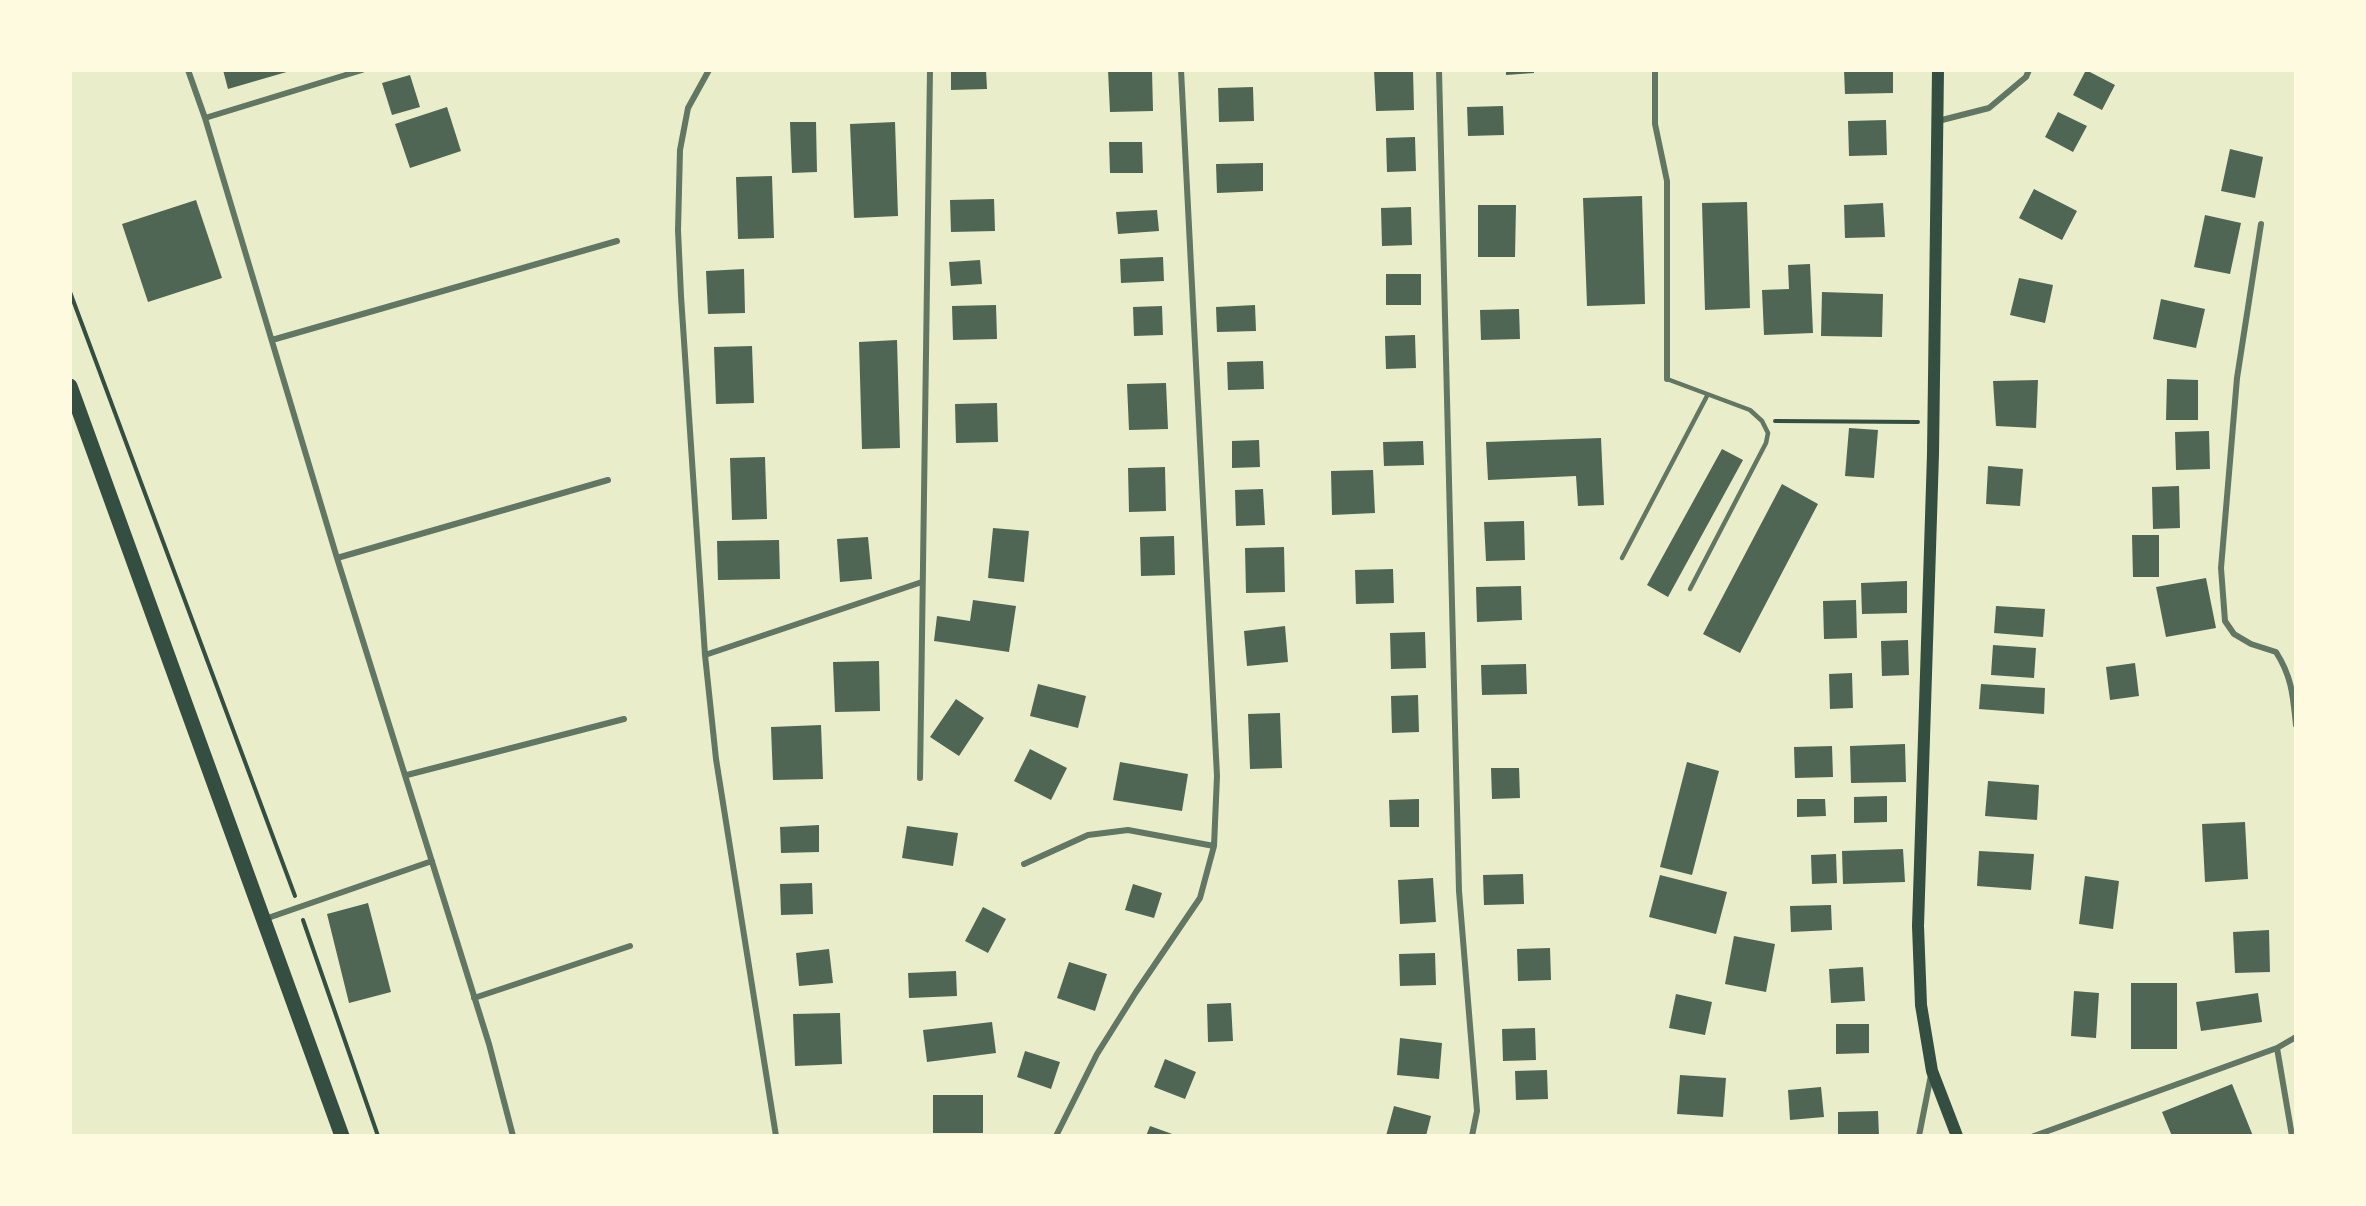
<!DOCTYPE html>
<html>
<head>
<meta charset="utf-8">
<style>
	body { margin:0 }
	#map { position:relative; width:2366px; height:1206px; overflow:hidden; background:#e9edc9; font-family:"Open Sans",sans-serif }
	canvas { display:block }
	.frame { position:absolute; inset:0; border:72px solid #fefae0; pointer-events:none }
</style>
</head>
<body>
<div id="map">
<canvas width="2366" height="1206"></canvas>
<div class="frame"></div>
</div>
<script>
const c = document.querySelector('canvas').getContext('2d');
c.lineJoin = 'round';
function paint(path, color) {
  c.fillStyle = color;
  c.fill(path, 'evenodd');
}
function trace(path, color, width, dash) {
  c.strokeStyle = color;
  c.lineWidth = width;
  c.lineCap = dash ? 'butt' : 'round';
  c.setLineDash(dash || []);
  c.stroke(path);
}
const building = new Path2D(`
	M 223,70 L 289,70 L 290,71 L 228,89 Z
	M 951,70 L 986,70 L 987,89 L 951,90 Z
	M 1108,70 L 1152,70 L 1153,111 L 1110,112 Z
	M 1374,70 L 1413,70 L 1414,110 L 1376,111 Z
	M 1506,70 L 1534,70 L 1534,73 L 1506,75 Z
	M 1844,70 L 1893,70 L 1893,93 L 1845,94 Z
	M 2086,70 L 2115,85 L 2102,110 L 2073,95 Z
	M 410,75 L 420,107 L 392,115 L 382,83 Z
	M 1253,87 L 1254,121 L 1219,122 L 1218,88 Z
	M 1503,106 L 1504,135 L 1468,136 L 1467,107 Z
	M 447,107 L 461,151 L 410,168 L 395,124 Z
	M 2058,112 L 2087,126 L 2073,152 L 2045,137 Z
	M 1886,120 L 1887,155 L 1849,156 L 1848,121 Z
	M 790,122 L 816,122 L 817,172 L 792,173 Z
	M 895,122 L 898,216 L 854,218 L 850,124 Z
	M 1415,137 L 1416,171 L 1387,172 L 1386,138 Z
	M 1109,142 L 1142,142 L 1143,173 L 1110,173 Z
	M 2230,149 L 2263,157 L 2255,198 L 2221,191 Z
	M 1263,163 L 1263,191 L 1217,193 L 1216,164 Z
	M 772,176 L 774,238 L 738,239 L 736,177 Z
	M 2034,189 L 2077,211 L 2062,240 L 2019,218 Z
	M 1642,196 L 1645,304 L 1587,306 L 1583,198 Z
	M 994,199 L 995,231 L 951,232 L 950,200 Z
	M 196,200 L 222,278 L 148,302 L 122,224 Z
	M 1747,202 L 1750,308 L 1705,310 L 1702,203 Z
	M 1883,203 L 1885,237 L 1845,238 L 1844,205 Z
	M 1478,205 L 1516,205 L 1515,257 L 1478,257 Z
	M 1411,207 L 1412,245 L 1382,246 L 1381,208 Z
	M 1157,210 L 1159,231 L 1118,234 L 1116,212 Z
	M 2205,215 L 2241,223 L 2230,274 L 2194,267 Z
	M 1163,257 L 1164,281 L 1121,283 L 1120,259 Z
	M 980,260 L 982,284 L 951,286 L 949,262 Z
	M 1810,264 L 1813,333 L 1764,335 L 1762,290 L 1789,289 L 1788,265 Z
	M 744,269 L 745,313 L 708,314 L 706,271 Z
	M 1386,274 L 1421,274 L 1421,305 L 1386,305 Z
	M 2019,278 L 2053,285 L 2045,323 L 2010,315 Z
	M 1822,292 L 1883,294 L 1882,337 L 1821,336 Z
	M 2161,299 L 2205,309 L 2196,348 L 2153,339 Z
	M 996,305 L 997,339 L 953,340 L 952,306 Z
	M 1255,305 L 1256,331 L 1217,332 L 1216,307 Z
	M 1162,306 L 1163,335 L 1134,336 L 1133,307 Z
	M 1519,309 L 1520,339 L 1481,340 L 1480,310 Z
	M 1415,335 L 1416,368 L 1386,369 L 1385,336 Z
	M 897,340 L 900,448 L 862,449 L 859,342 Z
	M 752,346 L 754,403 L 716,404 L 714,347 Z
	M 1263,361 L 1264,389 L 1228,390 L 1227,362 Z
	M 2167,379 L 2198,380 L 2198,420 L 2166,420 Z
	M 2038,380 L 2036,428 L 1996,426 L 1993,381 Z
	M 1166,383 L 1168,429 L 1129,430 L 1127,384 Z
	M 997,403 L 998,442 L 956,443 L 955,404 Z
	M 1849,428 L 1878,430 L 1874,478 L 1845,476 Z
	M 2209,431 L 2210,469 L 2176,470 L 2175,432 Z
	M 1601,438 L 1604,505 L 1578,506 L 1576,476 L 1488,480 L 1486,442 Z
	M 1259,440 L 1260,467 L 1232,468 L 1232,441 Z
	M 1423,441 L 1424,465 L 1384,466 L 1383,442 Z
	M 1722,449 L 1743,460 L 1668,597 L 1647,585 Z
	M 765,457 L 767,519 L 732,520 L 730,458 Z
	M 1988,466 L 2023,469 L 2020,506 L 1986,504 Z
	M 1165,467 L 1166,511 L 1129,512 L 1128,468 Z
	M 1373,470 L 1375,513 L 1332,515 L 1331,471 Z
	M 1782,484 L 1818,504 L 1740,653 L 1703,634 Z
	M 2179,486 L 2180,528 L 2153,529 L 2152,487 Z
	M 1263,489 L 1265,525 L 1236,526 L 1235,490 Z
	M 1524,521 L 1525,560 L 1486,561 L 1484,522 Z
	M 993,528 L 1029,531 L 1024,582 L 988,578 Z
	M 2132,535 L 2159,535 L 2159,577 L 2133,577 Z
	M 1174,536 L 1175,575 L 1141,576 L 1140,537 Z
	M 868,537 L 872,579 L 840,582 L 837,539 Z
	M 779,540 L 780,579 L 718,580 L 717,541 Z
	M 1284,547 L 1285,592 L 1246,593 L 1245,548 Z
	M 1393,569 L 1394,603 L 1356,604 L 1355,570 Z
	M 2206,578 L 2216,628 L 2166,637 L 2156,587 Z
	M 1907,581 L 1907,613 L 1862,614 L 1861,583 Z
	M 1521,586 L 1522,620 L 1477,622 L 1476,587 Z
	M 973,600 L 1016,606 L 1009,652 L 934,641 L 937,616 L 970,621 Z
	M 1856,600 L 1857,638 L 1824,639 L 1823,601 Z
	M 1996,606 L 2045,609 L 2043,637 L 1994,633 Z
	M 1285,626 L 1288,662 L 1247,666 L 1244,631 Z
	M 1425,632 L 1426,668 L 1391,669 L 1390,633 Z
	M 1908,640 L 1909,675 L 1882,676 L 1881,641 Z
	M 1993,645 L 2036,648 L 2034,678 L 1991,675 Z
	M 879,661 L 880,711 L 835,712 L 833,662 Z
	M 2135,663 L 2139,696 L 2110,700 L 2106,667 Z
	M 1526,664 L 1527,694 L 1482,695 L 1481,665 Z
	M 1852,673 L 1853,708 L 1830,709 L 1829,674 Z
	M 1038,684 L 1086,696 L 1078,728 L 1030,716 Z
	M 1981,684 L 2045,688 L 2044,714 L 1979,709 Z
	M 1418,695 L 1419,732 L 1392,733 L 1391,696 Z
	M 956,699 L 984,718 L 959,756 L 930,737 Z
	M 1280,713 L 1282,768 L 1250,769 L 1248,714 Z
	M 821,725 L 823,779 L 773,780 L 771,727 Z
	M 1905,744 L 1906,782 L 1851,783 L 1850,746 Z
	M 1832,746 L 1833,777 L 1795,778 L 1794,747 Z
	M 1030,749 L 1067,768 L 1051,800 L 1014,781 Z
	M 1120,762 L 1188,774 L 1182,811 L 1113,800 Z
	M 1687,762 L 1719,771 L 1692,875 L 1660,867 Z
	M 1491,768 L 1519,768 L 1520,798 L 1492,799 Z
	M 1988,781 L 2039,785 L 2037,820 L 1985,816 Z
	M 1887,796 L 1887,822 L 1854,823 L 1854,797 Z
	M 1419,799 L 1419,827 L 1390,827 L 1389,800 Z
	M 1797,799 L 1825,799 L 1826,816 L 1797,817 Z
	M 2245,822 L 2248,879 L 2205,882 L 2202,824 Z
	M 819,825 L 819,852 L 781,853 L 780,827 Z
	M 907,826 L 958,833 L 953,866 L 902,858 Z
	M 1903,849 L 1905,882 L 1843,884 L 1842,851 Z
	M 1979,851 L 2034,854 L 2031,890 L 1977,886 Z
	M 1836,854 L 1837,883 L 1812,884 L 1811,855 Z
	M 1523,874 L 1524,904 L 1484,905 L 1483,875 Z
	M 1660,875 L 1727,892 L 1716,934 L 1649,917 Z
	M 2085,876 L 2119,881 L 2113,929 L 2079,924 Z
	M 1433,878 L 1436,922 L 1400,924 L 1398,880 Z
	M 812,883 L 813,914 L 781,915 L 780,884 Z
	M 1133,884 L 1162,893 L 1154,918 L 1125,910 Z
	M 368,903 L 391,992 L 349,1003 L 327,914 Z
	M 1831,905 L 1832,930 L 1791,932 L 1790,906 Z
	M 983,907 L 1006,919 L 988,953 L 965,941 Z
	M 2269,930 L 2270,972 L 2235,973 L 2233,932 Z
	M 1734,936 L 1775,944 L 1766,992 L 1725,984 Z
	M 1550,948 L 1551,980 L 1518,981 L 1517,949 Z
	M 829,949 L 833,983 L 799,986 L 796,953 Z
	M 1435,953 L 1436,985 L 1400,986 L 1399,954 Z
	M 1069,962 L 1107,974 L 1095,1011 L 1057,998 Z
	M 1863,967 L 1865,1001 L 1831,1003 L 1829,969 Z
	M 956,971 L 957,996 L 909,998 L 908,973 Z
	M 2131,983 L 2177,983 L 2177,1049 L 2131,1049 Z
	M 2074,991 L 2099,993 L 2096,1038 L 2071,1036 Z
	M 2258,993 L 2262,1022 L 2201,1031 L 2196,1002 Z
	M 1676,994 L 1712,1002 L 1705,1035 L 1669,1028 Z
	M 1231,1003 L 1233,1041 L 1208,1042 L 1207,1004 Z
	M 840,1013 L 842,1064 L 795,1066 L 793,1014 Z
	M 992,1022 L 996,1053 L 927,1062 L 923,1030 Z
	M 1836,1024 L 1869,1024 L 1869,1053 L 1836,1054 Z
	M 1535,1028 L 1536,1060 L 1503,1061 L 1502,1029 Z
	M 1400,1038 L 1442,1043 L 1439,1079 L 1397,1075 Z
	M 1025,1051 L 1060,1062 L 1051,1089 L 1017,1077 Z
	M 1165,1059 L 1196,1072 L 1185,1099 L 1154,1087 Z
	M 1547,1070 L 1548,1099 L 1516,1100 L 1515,1071 Z
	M 1680,1075 L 1726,1078 L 1723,1117 L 1677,1114 Z
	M 2232,1084 L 2253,1136 L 2172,1136 L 2162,1112 Z
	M 1821,1087 L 1824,1117 L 1790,1120 L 1788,1090 Z
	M 933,1095 L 983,1095 L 983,1133 L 933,1133 Z
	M 1394,1106 L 1431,1116 L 1426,1136 L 1386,1136 Z
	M 1878,1111 L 1879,1136 L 1838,1136 L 1838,1112 Z
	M 1150,1126 L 1175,1135 L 1175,1136 L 1146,1136 Z`);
const path = new Path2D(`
	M 70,292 L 295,896
	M 1775,421 L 1918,422
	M 303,920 L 378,1136`);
const service = new Path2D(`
	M 1667,379 L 1750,410 L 1762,421 L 1768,433 L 1766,443 L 1690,589
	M 1622,558 L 1707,396`);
const minor = new Path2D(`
	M 188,70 L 205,118
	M 362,70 L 205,118 L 337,558 L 489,1044 L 513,1136
	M 709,70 L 688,108 L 680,150 L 678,230 L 681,296 L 705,655 L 716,759 L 776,1136
	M 1439,70 L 1459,891 L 1477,1111 L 1472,1136
	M 1655,70 L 1655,124 L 1667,181 L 1667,379
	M 1938,121 L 1989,108 L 2026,77 L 2029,70
	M 2261,224 L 2237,378 L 2221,568 L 2225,621 L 2234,634 L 2251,644 L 2276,652 C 2292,677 2293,696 2296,725
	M 272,340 L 617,241
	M 337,558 L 608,480
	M 705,655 L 922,582
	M 407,775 L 624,719
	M 920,778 L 930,70
	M 1024,864 L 1088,835 L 1128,830 L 1214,846
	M 265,919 L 432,861
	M 474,998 L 630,946
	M 2277,1048 L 2292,1136
	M 1056,1136 L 1097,1054 L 1136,992 L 1200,898 L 1214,846 L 1217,776 L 1181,70
	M 1919,1136 L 1931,1075
	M 2034,1136 L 2277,1048 L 2296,1037`);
const secondary = new Path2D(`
	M 1938,70 L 1933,454 L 1918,926 L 1921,1005 L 1932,1071 L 1957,1136`);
const primary = new Path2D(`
	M 70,386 L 342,1136`);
paint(building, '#4f6655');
trace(path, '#344e41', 4);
trace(service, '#617663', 4.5);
trace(minor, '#617663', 6);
trace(secondary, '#344e41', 12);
trace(primary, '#344e41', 15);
</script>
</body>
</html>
